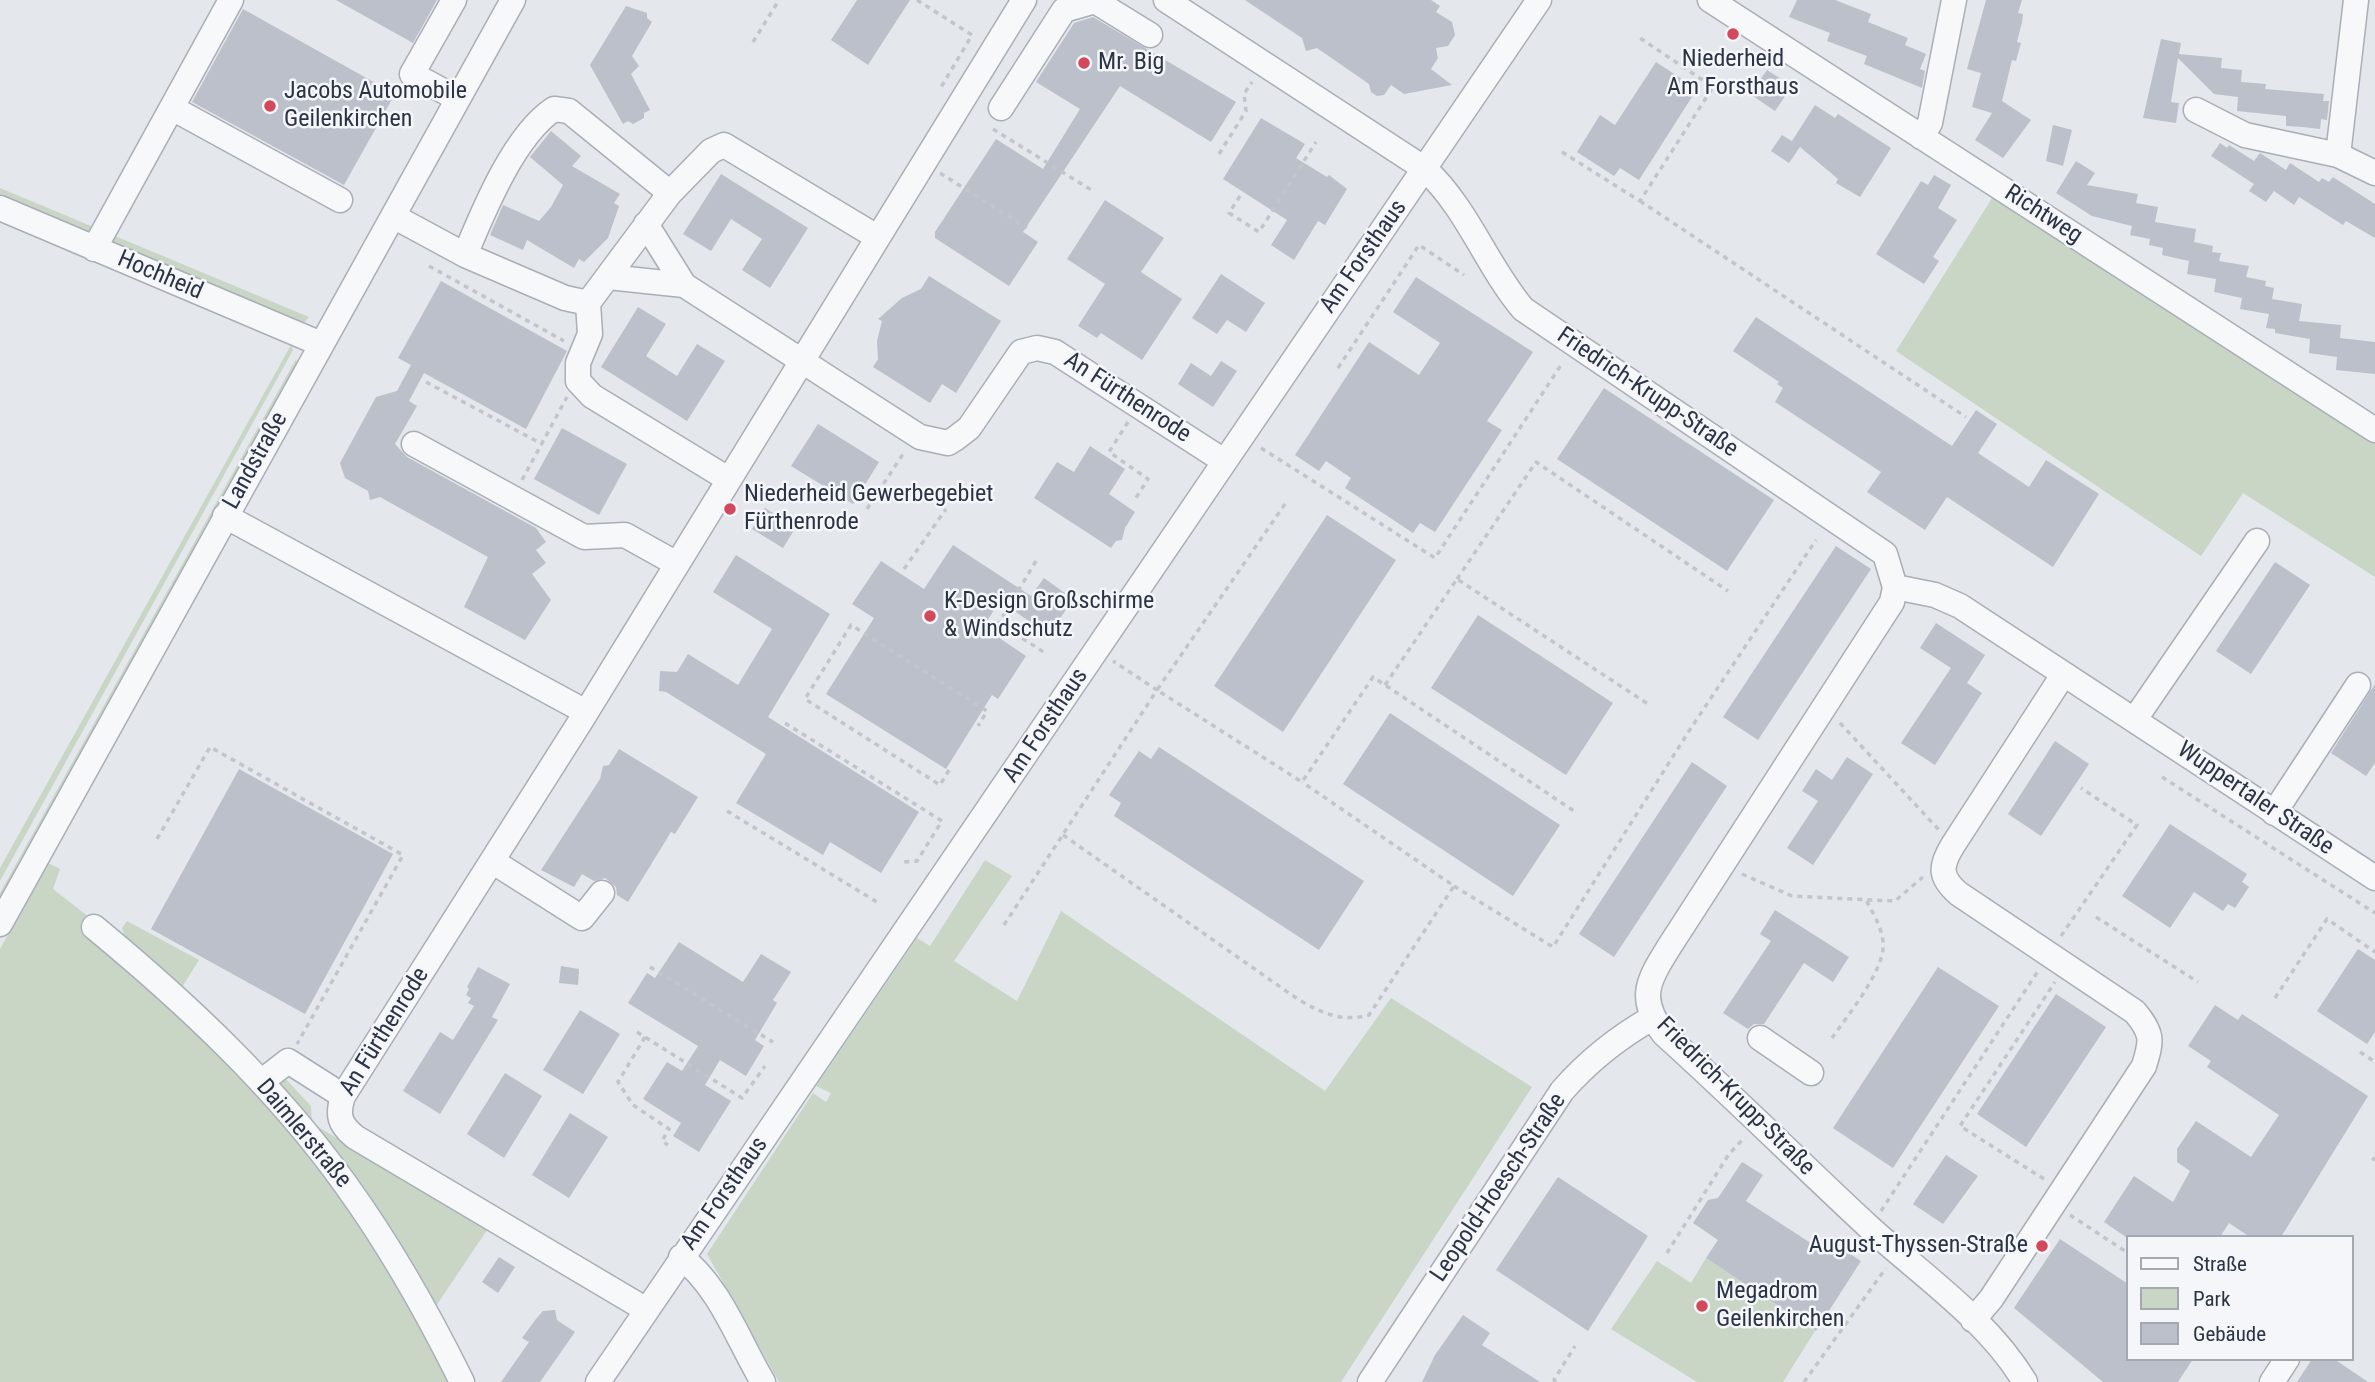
<!DOCTYPE html>
<html>
<head>
<meta charset="utf-8">
<style>
	body { margin:0 }
	#map { position:relative; width:2375px; height:1382px; overflow:hidden; background:#e4e7ec; font-family:"Roboto Condensed",sans-serif }
	canvas { display:block }
	.legend { position:absolute; left:2126px; top:1235px; width:228px; height:126px; box-sizing:border-box; background:#f4f6f9; border:2px solid #a4a8b1; margin:0; padding:9px 12px; list-style:none; font-size:21px; color:#2b3445 }
	.legend li { display:flex; align-items:center; gap:14px; height:35px }
	.legend b { width:35px; border:2px solid #a4a8b1 }
</style>
</head>
<body>
<div id="map">
<canvas width="2375" height="1382"></canvas>
<ul class="legend">
<li><b style="height:9px;background:#f7f8fa"></b>Straße</li>
<li><b style="height:19px;background:#c9d6c5"></b>Park</li>
<li><b style="height:19px;background:#bbc0ca"></b>Gebäude</li>
</ul>
</div>
<script>
const c = document.querySelector('canvas').getContext('2d');
c.lineJoin = 'round';
function paint(path, color) {
  c.fillStyle = color;
  c.fill(path, 'evenodd');
}
function trace(path, color, width, dash) {
  c.strokeStyle = color;
  c.lineWidth = width;
  c.lineCap = dash ? 'butt' : 'round';
  c.setLineDash(dash || []);
  c.stroke(path);
}
function write(font, color, halo, rows, align = 'center') {
  c.font = font + ' "Roboto Condensed",sans-serif';
  c.lineWidth = 5;
  c.setLineDash([]);
  c.textBaseline = 'middle';
  c.strokeStyle = halo;
  c.fillStyle = color;
  for (const [text, x, y, turn = 0] of rows) {
    c.save();
    c.translate(x, y);
    c.rotate((+turn || 0) * Math.PI / 180);
    c.textAlign = isNaN(turn) ? turn : align;
    if (halo) c.strokeText(text, 0, 0);
    c.fillText(text, 0, 0);
    c.restore();
  }
}
const green = new Path2D(`
	M 0,188 L 309,317 L 305,322 L 293,323 L 0,199 Z
	M 1994,195 L 2375,443 L 2375,577 L 2243,493 L 2201,556 L 1896,351 Z
	M 291,345 L 293,350 L 0,881 L 0,868 Z
	M 296,359 L 298,368 L 0,906 L 0,893 Z
	M 985,860 L 1012,876 L 954,961 L 1017,1001 L 1061,911 L 1325,1091 L 1391,998 L 1532,1087 L 1341,1382 L 779,1382 L 707,1254 L 813,1093 L 826,1102 L 831,1093 L 816,1086 L 917,938 L 930,946 Z
	M 48,863 L 60,869 L 53,889 L 94,921 L 182,1007 L 344,1191 L 453,1382 L 0,1382 L 0,949 Z
	M 127,921 L 199,960 L 179,992 L 129,950 L 122,928 Z
	M 282,1075 L 311,1106 L 312,1123 L 487,1230 L 432,1312 L 271,1082 Z
	M 1706,1258 L 1815,1331 L 1783,1382 L 1697,1382 L 1611,1329 L 1657,1261 L 1691,1283 Z`);
const building = new Path2D(`
	M 336,0 L 437,0 L 413,43 Z
	M 857,0 L 910,0 L 868,65 L 831,40 Z
	M 1245,0 L 1431,0 L 1440,6 L 1436,12 L 1452,22 L 1455,35 L 1448,46 L 1436,48 L 1438,58 L 1431,69 L 1452,85 L 1404,94 L 1391,85 L 1384,95 L 1377,96 L 1371,92 L 1369,84 L 1317,48 L 1306,51 L 1302,38 Z
	M 1797,0 L 1835,0 L 1871,14 L 1868,22 L 1908,38 L 1905,45 L 1926,54 L 1920,69 L 1925,71 L 1922,88 L 1864,64 L 1867,56 L 1827,41 L 1830,33 L 1789,17 Z
	M 1986,0 L 2022,0 L 2018,13 L 2023,14 L 2022,22 L 2017,42 L 2021,43 L 2016,61 L 2012,60 L 2002,101 L 2031,120 L 2003,158 L 1975,140 L 1992,113 L 1972,107 L 1981,73 L 1967,69 Z
	M 626,6 L 647,13 L 647,18 L 652,22 L 632,56 L 639,66 L 631,74 L 650,110 L 644,113 L 644,118 L 633,124 L 628,121 L 623,124 L 590,65 Z
	M 243,9 L 395,94 L 344,185 L 192,102 Z
	M 1093,17 L 1236,102 L 1211,142 L 1120,86 L 1023,232 L 1038,242 L 1009,286 L 935,238 L 935,232 L 996,139 L 1043,169 L 1080,109 L 1036,82 L 1074,23 Z
	M 2161,39 L 2181,43 L 2179,54 L 2222,58 L 2221,68 L 2242,70 L 2241,82 L 2266,84 L 2265,89 L 2324,94 L 2323,101 L 2329,101 L 2327,120 L 2321,119 L 2320,129 L 2303,127 L 2286,126 L 2286,116 L 2237,111 L 2238,97 L 2214,94 L 2178,58 L 2171,102 L 2179,103 L 2176,123 L 2143,118 Z
	M 1656,62 L 1697,89 L 1639,180 L 1620,168 L 1614,176 L 1577,152 L 1600,115 L 1615,125 Z
	M 1767,70 L 1792,86 L 1775,111 L 1750,94 Z
	M 1815,105 L 1835,118 L 1838,114 L 1891,148 L 1860,197 L 1836,183 L 1838,179 L 1800,147 L 1789,163 L 1771,151 L 1782,135 L 1795,143 L 1792,141 Z
	M 1261,118 L 1305,144 L 1296,158 L 1327,177 L 1329,175 L 1347,189 L 1325,225 L 1318,221 L 1294,260 L 1271,245 L 1287,220 L 1223,179 Z
	M 2053,125 L 2072,130 L 2063,166 L 2046,161 Z
	M 551,131 L 581,156 L 572,166 L 620,194 L 614,203 L 619,206 L 608,238 L 584,262 L 579,259 L 574,268 L 527,240 L 523,250 L 490,235 L 503,205 L 539,221 L 551,207 L 563,185 L 530,157 Z
	M 2220,143 L 2227,148 L 2229,145 L 2254,161 L 2260,153 L 2286,170 L 2290,163 L 2319,182 L 2322,178 L 2329,182 L 2333,177 L 2375,204 L 2375,238 L 2346,221 L 2343,225 L 2299,197 L 2294,205 L 2274,191 L 2266,202 L 2249,191 L 2254,184 L 2211,156 Z
	M 2076,161 L 2095,173 L 2087,185 L 2138,194 L 2136,203 L 2158,207 L 2155,222 L 2196,229 L 2194,242 L 2213,246 L 2212,252 L 2221,253 L 2219,261 L 2249,266 L 2246,277 L 2266,281 L 2265,286 L 2274,288 L 2272,299 L 2302,304 L 2299,321 L 2341,325 L 2340,338 L 2375,342 L 2375,374 L 2336,370 L 2337,357 L 2309,353 L 2310,339 L 2275,333 L 2275,329 L 2266,328 L 2269,314 L 2240,309 L 2242,298 L 2214,292 L 2216,279 L 2187,274 L 2189,261 L 2162,255 L 2163,248 L 2149,245 L 2150,239 L 2130,235 L 2132,226 L 2092,216 L 2056,193 Z
	M 721,174 L 808,228 L 770,288 L 742,270 L 762,239 L 731,219 L 711,251 L 683,234 Z
	M 1934,175 L 1951,185 L 1938,208 L 1957,220 L 1933,257 L 1939,261 L 1924,284 L 1876,254 L 1921,181 L 1928,185 Z
	M 1105,200 L 1164,238 L 1141,272 L 1182,299 L 1142,360 L 1101,333 L 1097,338 L 1078,326 L 1105,284 L 1067,259 Z
	M 1221,274 L 1265,303 L 1246,332 L 1227,320 L 1217,334 L 1192,318 Z
	M 929,276 L 1001,321 L 956,393 L 942,384 L 930,403 L 873,367 L 878,359 L 877,341 L 882,321 L 878,319 L 902,298 L 921,289 Z
	M 1416,277 L 1533,352 L 1487,421 L 1502,430 L 1435,532 L 1420,523 L 1413,533 L 1345,488 L 1351,478 L 1326,461 L 1319,471 L 1295,455 L 1369,342 L 1419,375 L 1440,343 L 1393,312 Z
	M 441,281 L 567,351 L 526,429 L 424,373 L 409,401 L 417,406 L 395,444 L 407,457 L 536,528 L 546,542 L 536,550 L 546,563 L 532,574 L 551,600 L 525,640 L 464,607 L 488,557 L 380,497 L 370,500 L 368,491 L 345,478 L 340,463 L 376,397 L 397,391 L 411,365 L 398,358 Z
	M 638,307 L 666,324 L 646,356 L 677,376 L 697,344 L 725,361 L 687,421 L 601,367 Z
	M 1756,317 L 1952,446 L 1976,410 L 1997,424 L 1978,453 L 2029,487 L 2046,460 L 2099,494 L 2053,567 L 1947,497 L 1925,530 L 1867,492 L 1881,472 L 1775,402 L 1783,388 L 1777,384 L 1779,382 L 1733,351 Z
	M 1221,361 L 1237,371 L 1213,407 L 1178,384 L 1191,363 L 1211,376 Z
	M 1604,388 L 1774,500 L 1727,571 L 1557,459 Z
	M 818,424 L 879,462 L 853,504 L 791,466 Z
	M 562,428 L 627,464 L 599,515 L 534,479 Z
	M 1090,446 L 1125,469 L 1109,494 L 1135,512 L 1125,528 L 1122,540 L 1116,541 L 1111,548 L 1034,498 L 1057,462 L 1074,472 Z
	M 765,508 L 796,527 L 783,548 L 752,529 Z
	M 1327,515 L 1396,560 L 1283,732 L 1214,686 Z
	M 953,545 L 1031,596 L 1044,578 L 1073,599 L 1049,635 L 1000,601 L 983,627 L 1026,656 L 998,699 L 992,695 L 946,769 L 826,694 L 874,618 L 852,604 L 881,561 L 924,589 Z
	M 1836,546 L 1871,569 L 1758,740 L 1723,717 Z
	M 736,555 L 830,614 L 768,717 L 919,812 L 881,873 L 830,842 L 823,855 L 736,803 L 766,754 L 666,692 L 659,691 L 660,671 L 677,672 L 688,654 L 738,685 L 772,629 L 713,592 Z
	M 2275,562 L 2310,585 L 2251,674 L 2216,651 Z
	M 1478,615 L 1613,703 L 1566,775 L 1431,688 Z
	M 1936,623 L 1985,655 L 1967,683 L 1982,693 L 1935,765 L 1901,743 L 1951,668 L 1920,648 Z
	M 2375,684 L 2375,763 L 2366,776 L 2331,753 Z
	M 1390,713 L 1560,825 L 1513,896 L 1343,784 Z
	M 2055,741 L 2089,764 L 2041,836 L 2008,814 Z
	M 1159,747 L 1364,881 L 1319,950 L 1114,816 L 1121,803 L 1109,795 L 1139,751 L 1151,759 Z
	M 619,749 L 698,797 L 675,834 L 671,832 L 628,902 L 617,895 L 616,887 L 605,878 L 594,881 L 582,874 L 574,887 L 541,870 L 600,779 L 603,766 L 609,765 Z
	M 1847,757 L 1873,774 L 1813,865 L 1787,848 L 1818,801 L 1802,791 L 1816,769 L 1832,780 Z
	M 1692,762 L 1727,786 L 1614,957 L 1579,934 Z
	M 239,769 L 393,854 L 305,1014 L 151,929 Z
	M 2170,824 L 2247,874 L 2242,882 L 2249,887 L 2235,908 L 2228,904 L 2223,911 L 2194,892 L 2170,928 L 2122,896 Z
	M 1775,910 L 1849,957 L 1833,982 L 1804,963 L 1764,1024 L 1754,1024 L 1748,1029 L 1723,1013 L 1771,941 L 1760,934 Z
	M 679,942 L 743,982 L 761,954 L 791,972 L 773,1000 L 777,1003 L 755,1040 L 764,1046 L 746,1076 L 720,1060 L 705,1085 L 731,1101 L 699,1152 L 673,1136 L 681,1123 L 643,1099 L 667,1062 L 682,1071 L 698,1046 L 628,1003 L 647,973 L 655,978 Z
	M 2358,949 L 2375,960 L 2375,1032 L 2367,1044 L 2317,1011 Z
	M 561,966 L 579,969 L 578,985 L 559,983 Z
	M 478,967 L 510,984 L 492,1017 L 498,1020 L 440,1114 L 403,1091 L 440,1032 L 453,1040 L 474,1006 L 468,1003 L 471,998 L 466,995 L 469,989 L 467,987 Z
	M 1938,967 L 1999,1006 L 1893,1168 L 1833,1128 Z
	M 2056,994 L 2106,1027 L 2026,1147 L 1977,1114 Z
	M 2215,1005 L 2238,1020 L 2242,1014 L 2368,1096 L 2281,1237 L 2250,1237 L 2229,1223 L 2220,1237 L 2126,1237 L 2104,1222 L 2134,1176 L 2173,1202 L 2190,1171 L 2177,1162 L 2177,1149 L 2196,1121 L 2251,1157 L 2279,1115 L 2207,1067 L 2211,1061 L 2188,1046 Z
	M 580,1010 L 620,1034 L 583,1094 L 543,1070 Z
	M 505,1073 L 542,1096 L 504,1158 L 467,1134 Z
	M 570,1113 L 608,1137 L 569,1198 L 532,1175 Z
	M 1946,1155 L 1978,1176 L 1943,1224 L 1913,1204 Z
	M 1742,1162 L 1763,1175 L 1746,1201 L 1826,1253 L 1847,1252 L 1861,1261 L 1816,1331 L 1706,1258 L 1718,1240 L 1693,1223 L 1708,1200 L 1718,1198 Z
	M 1558,1177 L 1648,1236 L 1588,1331 L 1496,1270 Z
	M 2060,1239 L 2128,1284 L 2128,1359 L 2193,1359 L 2178,1382 L 2103,1382 L 2014,1308 Z
	M 499,1257 L 515,1267 L 498,1293 L 482,1282 Z
	M 555,1310 L 557,1320 L 575,1332 L 540,1382 L 501,1382 L 529,1342 L 522,1338 L 536,1319 L 543,1311 Z
	M 1463,1315 L 1490,1333 L 1482,1345 L 1540,1382 L 1422,1382 L 1435,1355 Z
	M 2312,1359 L 2334,1359 L 2368,1382 L 2297,1382 Z`);
const path = new Path2D(`
	M 917,0 L 972,35 L 940,89
	M 753,42 L 779,0
	M 993,129 L 1093,191
	M 1562,152 L 1640,201 L 1713,87 L 1637,36
	M 1219,154 L 1246,111 L 1244,94 L 1252,82
	M 940,173 L 1027,228
	M 1240,196 L 1229,213 L 1259,232 L 1316,142
	M 1640,201 L 1966,417
	M 429,266 L 564,341
	M 1338,368 L 1419,245 L 1464,275
	M 426,382 L 542,444
	M 1128,422 L 1109,452 L 1148,479 L 1134,501
	M 1261,448 L 1435,558 L 1563,362
	M 522,480 L 567,397
	M 1285,504 L 1157,690 L 1302,782 L 1373,677 L 1574,811
	M 867,509 L 905,451
	M 1036,561 L 999,623 L 1045,653
	M 904,569 L 946,509
	M 1457,579 L 1536,462 L 1728,591
	M 1385,685 L 1457,579 L 1648,704
	M 785,723 L 942,821 L 917,861 L 903,862
	M 1840,723 L 1939,830
	M 949,770 L 940,785 L 805,699 L 851,625 L 987,711 L 978,726
	M 2162,777 L 2375,913
	M 727,811 L 877,902
	M 1063,835 L 1299,1000 C 1324,1014 1341,1022 1369,1015 L 1454,886 L 1302,782
	M 157,839 L 210,747 L 403,855 L 297,1044
	M 1742,874 L 1792,896 L 1895,901 L 1923,877
	M 1454,886 L 1553,947 L 1689,731 L 1816,540
	M 2096,917 L 2198,982
	M 1004,925 L 1157,690 L 1113,661
	M 2061,936 L 2137,825 L 2081,788
	M 650,967 L 773,1042
	M 2275,998 L 2327,919 L 2375,952
	M 637,1032 L 742,1098 L 765,1066
	M 645,1037 L 618,1082 L 633,1105 L 669,1129 L 662,1141 L 668,1145
	M 1832,1038 C 1847,1016 1887,968 1883,941 C 1881,926 1873,913 1866,900
	M 2360,1052 L 2375,1062
	M 2372,1158 L 2375,1160
	M 2044,1179 L 1960,1126 L 2055,982
	M 1881,1211 L 2038,971
	M 2070,1215 L 2128,1253
	M 1667,1253 L 1729,1154 L 1745,1137
	M 1556,1382 L 1554,1380 L 1575,1346
	M 1804,1382 L 1886,1268`);
const minor = new Path2D(`
	M 454,0 L 412,74 L 458,99
	M 1166,0 L 1425,169 C 1468,209 1486,265 1523,309 L 1885,554 L 1895,587 L 1892,602 L 1669,947 C 1648,981 1637,998 1664,1034 C 1734,1097 1801,1164 1870,1228 C 1923,1276 1988,1320 2025,1382
	M 1710,0 L 2375,430
	M 172,108 L 340,200
	M 1001,108 L 1064,10 L 1095,1 L 1150,35
	M 2196,110 L 2245,135 L 2338,155 L 2356,0
	M 1921,137 L 1930,123 L 1954,0
	M 2338,155 L 2375,173
	M 0,208 L 321,344
	M 393,216 L 465,255 L 565,298 L 588,303
	M 646,224 L 684,285
	M 94,249 L 231,0
	M 465,255 C 483,212 514,135 554,109 L 569,111 L 670,193
	M 608,277 L 684,285 L 920,437 L 948,443 L 956,438 L 969,428 L 1021,352 L 1037,348 L 1055,352 L 1224,461
	M 414,444 L 584,537 L 625,535 L 677,564
	M 728,479 L 592,396 L 578,381 L 578,363 L 590,334 L 588,303 L 670,193 L 711,151 L 724,145 L 877,237
	M 225,516 L 586,712
	M 1895,587 L 1935,595 L 1960,606 L 2375,878
	M 2135,719 L 2257,541
	M 2274,813 L 2358,685
	M 492,861 L 582,918 L 602,893
	M 0,924 L 513,0
	M 94,927 C 186,1003 276,1087 346,1185 C 390,1246 429,1315 462,1382
	M 1760,1038 L 1811,1073
	M 261,1082 L 288,1061 L 343,1096
	M 681,1257 C 720,1287 738,1340 763,1382
	M 645,1309 L 355,1137 C 339,1124 337,1115 343,1096 L 582,719 L 1024,0
	M 1973,1320 L 1991,1299 L 2144,1066 C 2152,1040 2153,1034 2135,1012 L 1959,894 C 1939,877 1940,866 1953,845 L 2063,675
	M 598,1382 L 1539,0
	M 1370,1382 L 1562,1091 C 1589,1060 1617,1038 1652,1018
	M 2272,1382 L 2287,1359`);
const markers = [
	[1733,34,7,"#d1495b"],
	[1084,63,7,"#d1495b"],
	[270,106,7,"#d1495b"],
	[730,509,7,"#d1495b"],
	[930,616,7,"#d1495b"],
	[2042,1246,7,"#d1495b"],
	[1702,1306,7,"#d1495b"]
];
const poiNames = [
	["Niederheid",1733,60,"center"],
	["Am Forsthaus",1733,88,"center"],
	["Mr. Big",1098,63],
	["Jacobs Automobile",284,92],
	["Geilenkirchen",284,120],
	["Niederheid Gewerbegebiet",744,495],
	["Fürthenrode",744,523],
	["K-Design Großschirme",944,602],
	["& Windschutz",944,630],
	["August-Thyssen-Straße",2028,1246,"right"],
	["Megadrom",1716,1292],
	["Geilenkirchen",1716,1320]
];
const streetNames = [
	["Richtweg",2043,215,33],
	["Am Forsthaus",1364,257,-55],
	["Hochheid",160,276,23],
	["Friedrich-Krupp-Straße",1647,393,34],
	["An Fürthenrode",1127,398,33],
	["Landstraße",256,461,-61],
	["Am Forsthaus",1046,726,-56],
	["Wuppertaler Straße",2255,799,34],
	["An Fürthenrode",385,1032,-58],
	["Friedrich-Krupp-Straße",1735,1097,45],
	["Daimlerstraße",303,1134,50],
	["Leopold-Hoesch-Straße",1499,1188,-56],
	["Am Forsthaus",725,1194,-55]
];
paint(green, '#c9d6c5');
paint(building, '#bbc0ca');
trace(minor, '#a9aeb7', 27);
trace(path, '#c2c5cb', 3.5, [5, 5]);
trace(minor, '#f7f8fa', 24);
for (const [x, y, r, color] of markers) {
  const dot = new Path2D();
  dot.arc(x, y, r, 0, 2 * Math.PI);
  c.fillStyle = color;
  c.fill(dot);
  trace(dot, '#f4f6f9', 2.5);
}
write('24px', '#2b3445', '#f4f6f9', poiNames, 'left');
write('24px', '#2b3445', '#f4f6f9', streetNames);
</script>
</body>
</html>
